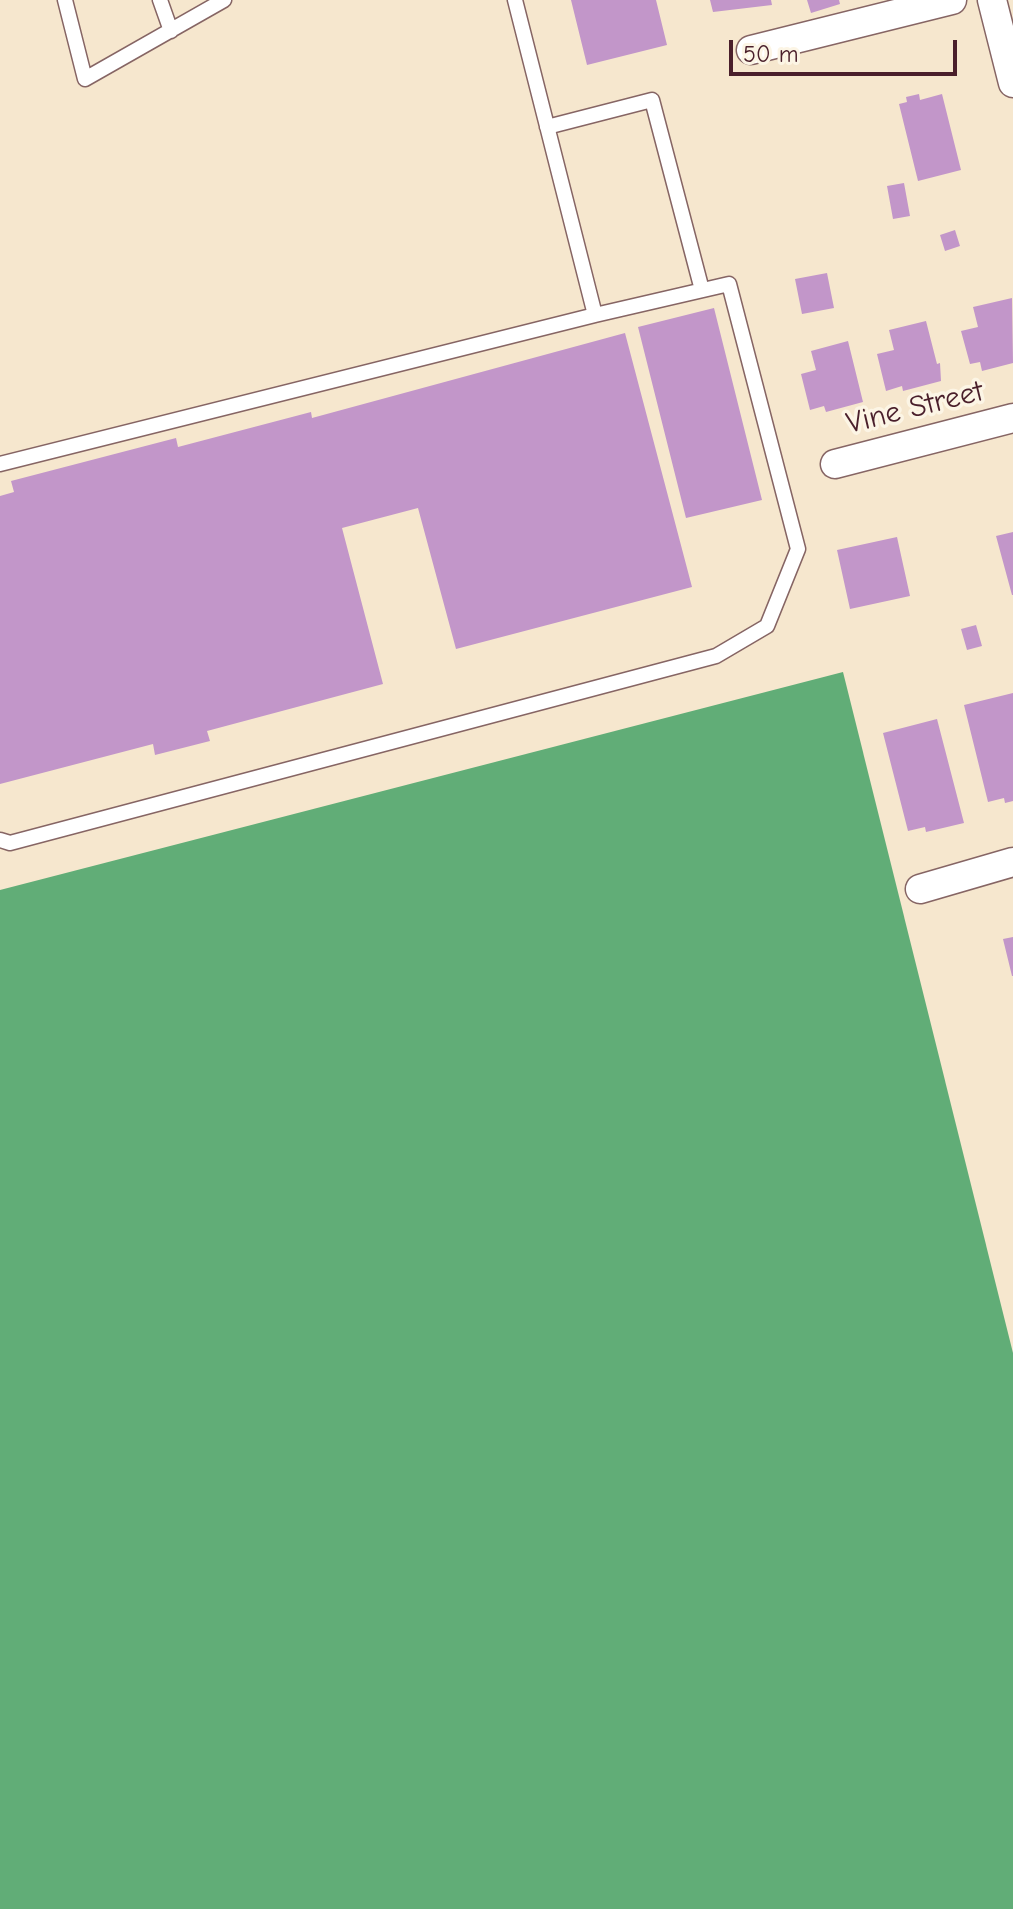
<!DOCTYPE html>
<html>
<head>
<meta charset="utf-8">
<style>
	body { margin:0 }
	#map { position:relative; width:1013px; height:1909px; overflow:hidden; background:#f6e7ce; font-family:"Comic Neue",sans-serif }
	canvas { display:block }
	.scale { position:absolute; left:729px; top:40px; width:228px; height:36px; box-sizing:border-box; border:4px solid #4a1f2b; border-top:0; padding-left:10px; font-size:24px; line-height:28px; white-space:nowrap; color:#4a1f2b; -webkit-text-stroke:6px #fcf5e5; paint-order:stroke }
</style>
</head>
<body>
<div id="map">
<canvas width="1013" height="1909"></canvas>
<div class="scale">50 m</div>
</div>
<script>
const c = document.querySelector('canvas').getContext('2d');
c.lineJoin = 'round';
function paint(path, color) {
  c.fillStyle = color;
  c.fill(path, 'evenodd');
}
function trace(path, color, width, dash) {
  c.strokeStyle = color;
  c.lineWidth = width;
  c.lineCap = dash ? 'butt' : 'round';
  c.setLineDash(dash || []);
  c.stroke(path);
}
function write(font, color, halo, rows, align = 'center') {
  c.font = font + ' "Comic Neue",sans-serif';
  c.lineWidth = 7;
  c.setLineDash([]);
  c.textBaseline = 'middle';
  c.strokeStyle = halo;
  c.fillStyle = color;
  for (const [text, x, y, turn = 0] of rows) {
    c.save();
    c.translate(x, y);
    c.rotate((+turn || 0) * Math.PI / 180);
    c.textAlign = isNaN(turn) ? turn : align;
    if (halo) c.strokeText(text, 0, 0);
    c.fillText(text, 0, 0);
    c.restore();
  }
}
const forest = new Path2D(`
	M 843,672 L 1013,1353 L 1013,1909 L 0,1909 L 0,890 Z`);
const building = new Path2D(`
	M 571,0 L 656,0 L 667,45 L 587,65 Z
	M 710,0 L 771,0 L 772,5 L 713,12 Z
	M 807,0 L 839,0 L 840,4 L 811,13 Z
	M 919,94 L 920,100 L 942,94 L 961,170 L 918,181 L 899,104 L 907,102 L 906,97 Z
	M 904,183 L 910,216 L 893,219 L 887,186 Z
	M 955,230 L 960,246 L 945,251 L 940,235 Z
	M 827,273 L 834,308 L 802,314 L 795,279 Z
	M 1012,298 L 1013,363 L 982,371 L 980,362 L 970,364 L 961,331 L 978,327 L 973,307 Z
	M 714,308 L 762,500 L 686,518 L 638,327 Z
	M 926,321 L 937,364 L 940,363 L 941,381 L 903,391 L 902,386 L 886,391 L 877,354 L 894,350 L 889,330 Z
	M 625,333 L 692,587 L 456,649 L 418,508 L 342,528 L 383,684 L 207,731 L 210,741 L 155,755 L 153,744 L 0,784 L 0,496 L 14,492 L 11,481 L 176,438 L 178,447 L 311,412 L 312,418 Z
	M 848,341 L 863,402 L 826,412 L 824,406 L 810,410 L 801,374 L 816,370 L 811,351 Z
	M 1013,532 L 1013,595 L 1012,595 L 996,536 Z
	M 897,537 L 910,596 L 850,609 L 837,550 Z
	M 976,625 L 982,646 L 967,650 L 961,629 Z
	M 1013,693 L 1013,801 L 1005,803 L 1004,798 L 988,802 L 964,705 Z
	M 937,719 L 964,823 L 926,832 L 925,827 L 908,831 L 883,733 Z
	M 1013,937 L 1013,976 L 1012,976 L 1003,939 Z`);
const lane = new Path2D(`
	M 65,0 L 85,79 L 224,0
	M 160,0 L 171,31
	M 547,127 L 652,100 L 702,290
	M 0,464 L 595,315 L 515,0
	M 0,840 L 10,843 L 716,656 L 767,626 L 798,549 L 729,284 L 595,315`);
const street = new Path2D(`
	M 992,0 L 1013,83
	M 751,50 L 952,0
	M 835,464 L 1013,418
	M 920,889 L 1013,862`);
const streetNames = [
	["Vine Street",915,408,-14]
];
paint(forest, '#61ad77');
paint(building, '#c296c9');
trace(lane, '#866564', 17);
trace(street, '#866564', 31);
trace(lane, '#fff', 14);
trace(street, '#fff', 28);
write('30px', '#4a1f2b', '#fcf5e5', streetNames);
</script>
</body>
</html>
